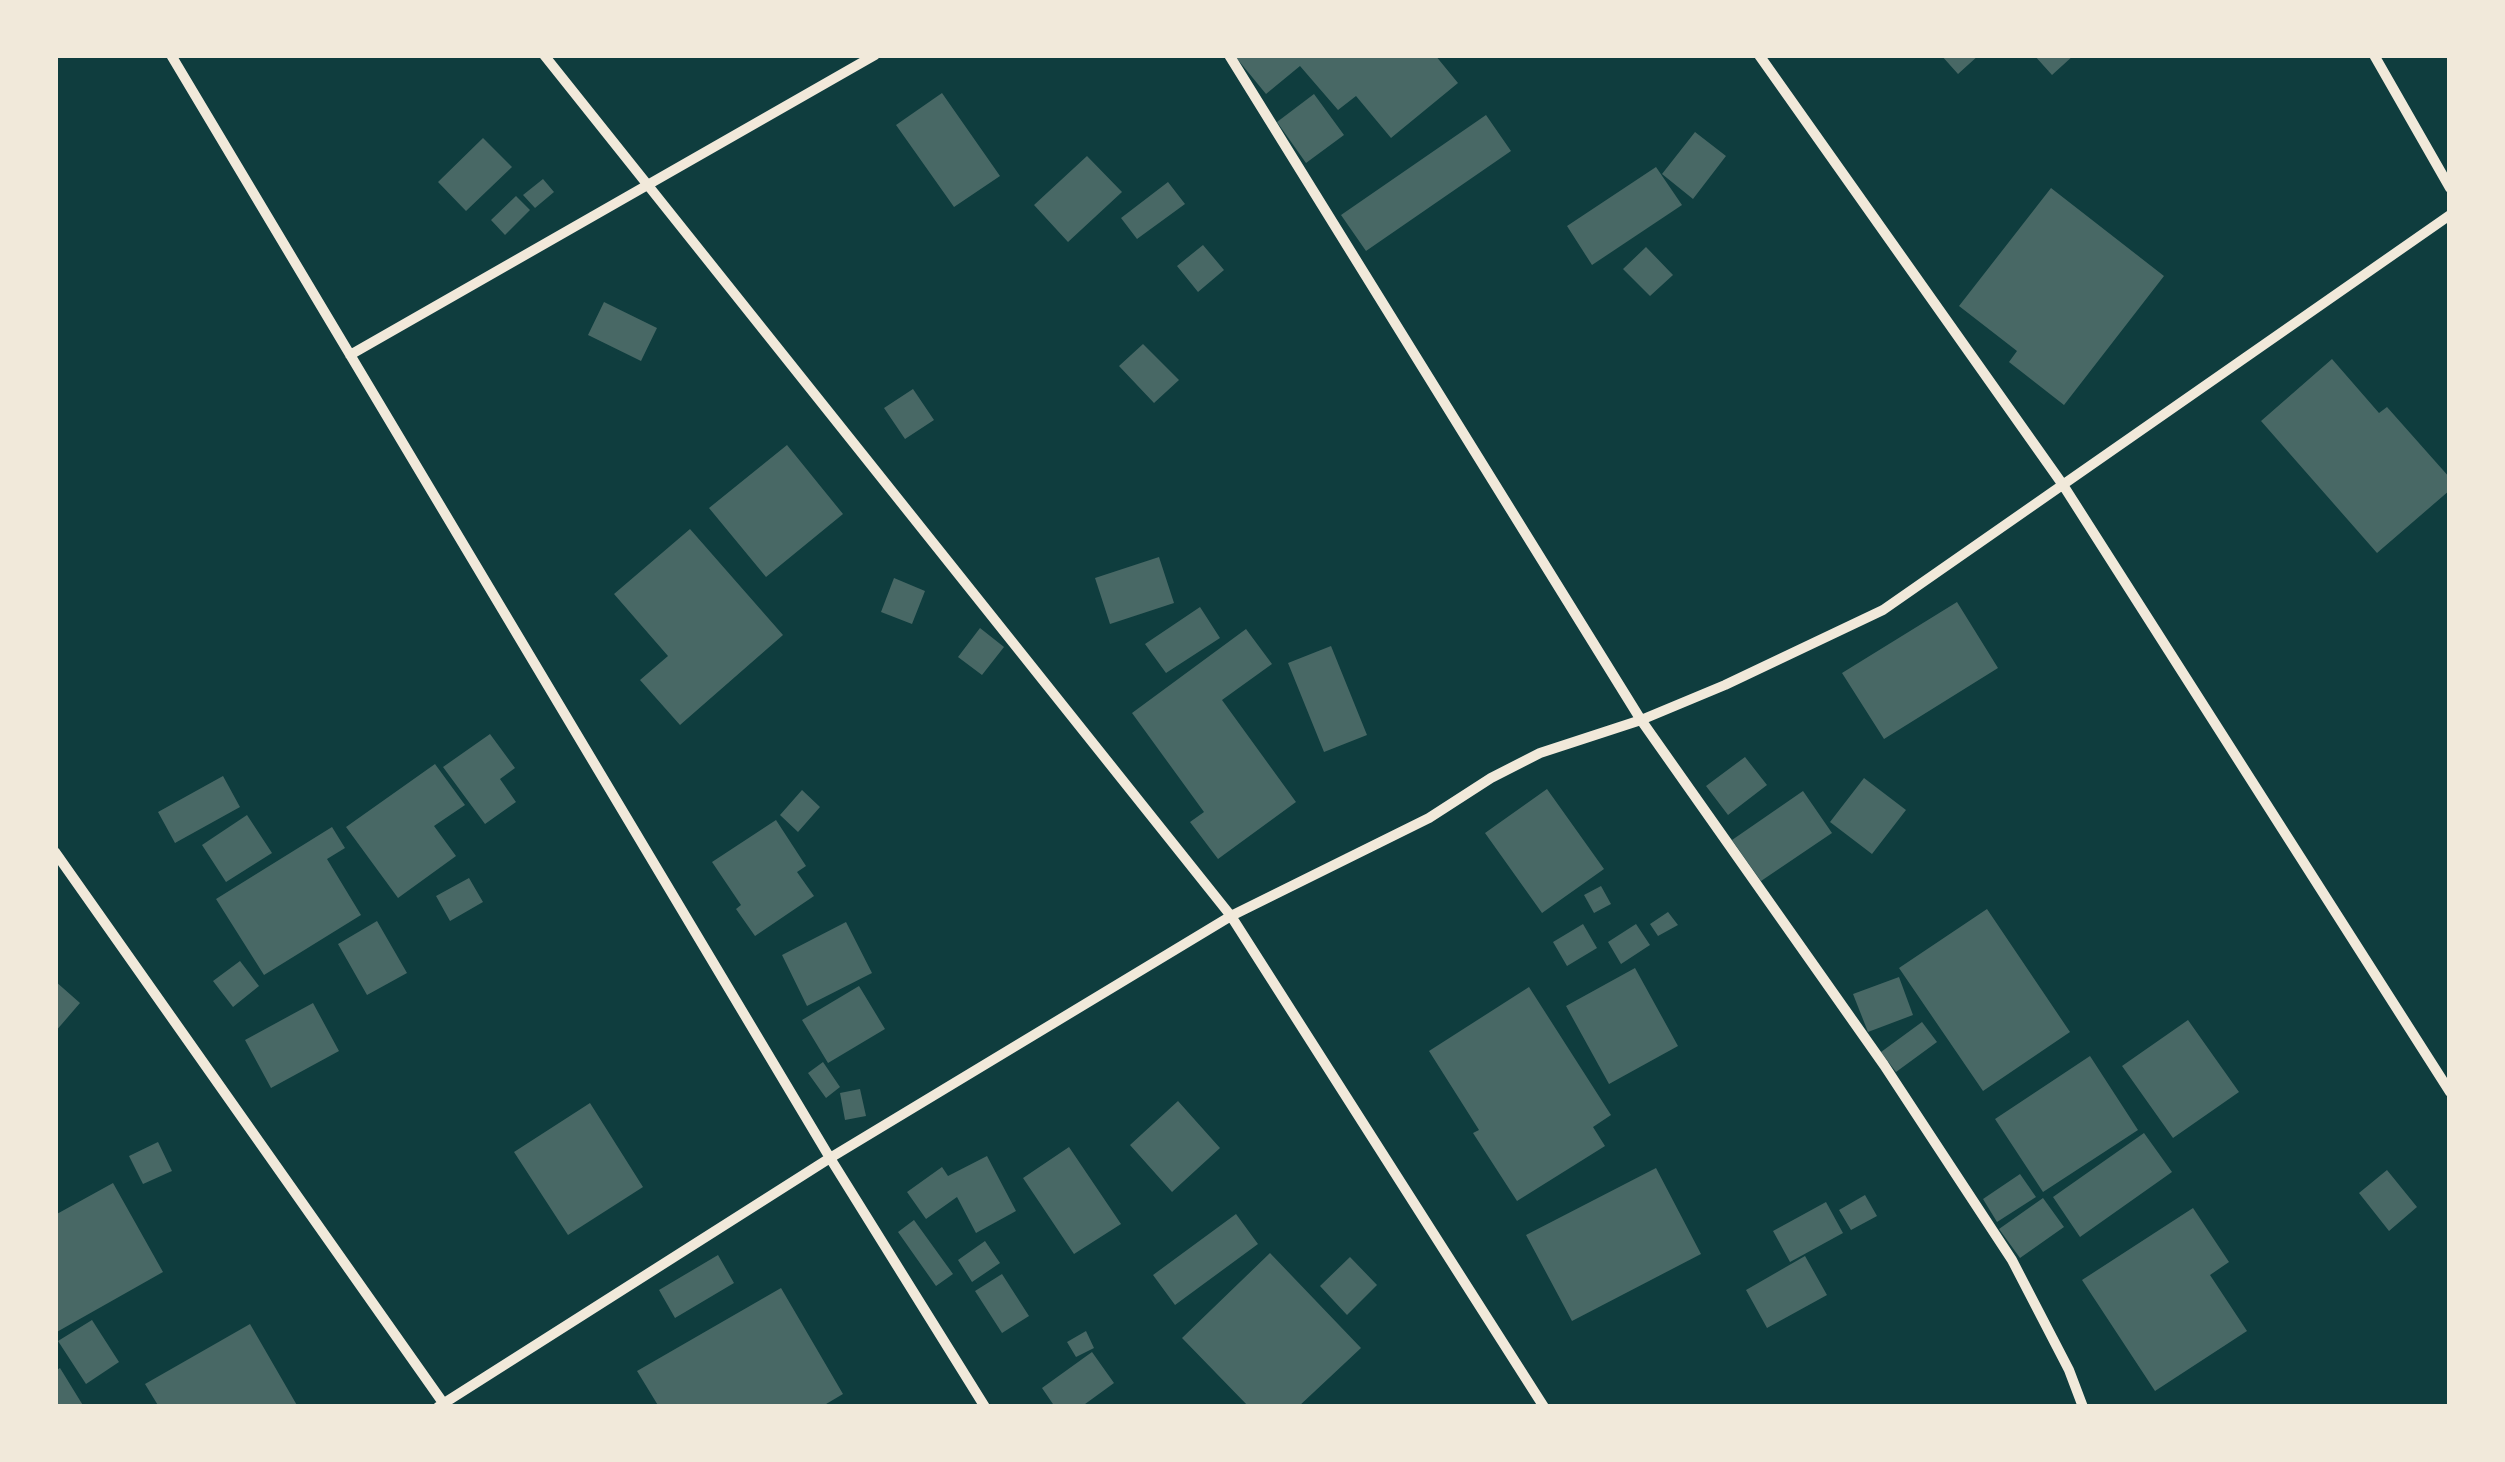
<!DOCTYPE html>
<html>
<head>
<meta charset="utf-8">
<style>
	body { margin:0 }
	#map { position:relative; width:2505px; height:1462px; overflow:hidden; background:#0f3d3e; font-family:"PT Sans Narrow",sans-serif }
	canvas { display:block }
	.frame { position:absolute; inset:0; border:58px solid #f1e9da; pointer-events:none }
</style>
</head>
<body>
<div id="map">
<canvas width="2505" height="1462"></canvas>
<div class="frame"></div>
</div>
<script>
const c = document.querySelector('canvas').getContext('2d');
c.lineJoin = 'round';
function paint(path, color) {
  c.fillStyle = color;
  c.fill(path, 'evenodd');
}
function trace(path, color, width, dash) {
  c.strokeStyle = color;
  c.lineWidth = width;
  c.lineCap = dash ? 'butt' : 'round';
  c.setLineDash(dash || []);
  c.stroke(path);
}
const building = new Path2D(`
	M 1234,55 L 1435,55 L 1458,83 L 1391,138 L 1356,96 L 1338,110 L 1300,66 L 1266,94 Z
	M 1941,55 L 1979,55 L 1958,74 Z
	M 2034,55 L 2074,55 L 2052,75 Z
	M 942,93 L 1000,176 L 954,207 L 896,125 Z
	M 1314,94 L 1344,135 L 1306,163 L 1277,122 Z
	M 1486,115 L 1511,151 L 1366,251 L 1341,215 Z
	M 1695,132 L 1726,156 L 1693,199 L 1662,174 Z
	M 483,138 L 512,167 L 466,211 L 438,182 Z
	M 1087,156 L 1122,192 L 1068,242 L 1034,205 Z
	M 1656,167 L 1682,205 L 1592,265 L 1567,226 Z
	M 543,179 L 554,192 L 535,208 L 523,195 Z
	M 1168,182 L 1185,204 L 1137,239 L 1121,218 Z
	M 2051,188 L 2164,276 L 2064,405 L 2009,362 L 2017,351 L 1959,306 Z
	M 516,196 L 530,210 L 505,235 L 491,220 Z
	M 1203,245 L 1224,270 L 1198,292 L 1177,266 Z
	M 1646,247 L 1673,275 L 1650,296 L 1623,269 Z
	M 604,302 L 657,328 L 641,361 L 588,335 Z
	M 1143,344 L 1179,380 L 1154,403 L 1119,366 Z
	M 2332,359 L 2379,413 L 2387,407 L 2450,478 L 2450,490 L 2377,553 L 2261,421 Z
	M 913,389 L 934,420 L 905,439 L 884,408 Z
	M 787,445 L 843,514 L 766,577 L 709,508 Z
	M 690,529 L 783,635 L 680,725 L 640,680 L 668,656 L 614,594 Z
	M 1159,557 L 1174,603 L 1110,624 L 1095,578 Z
	M 894,578 L 925,591 L 912,624 L 881,612 Z
	M 1957,602 L 1998,668 L 1884,739 L 1842,673 Z
	M 1200,607 L 1220,638 L 1166,673 L 1145,644 Z
	M 980,628 L 1004,647 L 982,675 L 958,657 Z
	M 1246,629 L 1272,664 L 1222,700 L 1296,802 L 1218,859 L 1190,822 L 1204,812 L 1132,713 Z
	M 1331,646 L 1367,735 L 1324,752 L 1288,663 Z
	M 490,734 L 515,768 L 500,779 L 516,802 L 485,824 L 443,767 Z
	M 1745,757 L 1767,785 L 1728,815 L 1706,786 Z
	M 435,764 L 465,805 L 434,826 L 456,856 L 398,898 L 346,827 Z
	M 223,776 L 240,807 L 175,843 L 158,812 Z
	M 1864,778 L 1906,810 L 1872,854 L 1830,822 Z
	M 1547,789 L 1604,869 L 1542,913 L 1485,833 Z
	M 802,790 L 820,807 L 798,832 L 780,815 Z
	M 1803,791 L 1832,833 L 1761,881 L 1732,840 Z
	M 247,815 L 272,853 L 226,882 L 202,845 Z
	M 776,820 L 806,866 L 797,872 L 814,896 L 755,936 L 736,909 L 741,905 L 712,862 Z
	M 332,827 L 345,848 L 327,859 L 361,915 L 264,975 L 216,899 Z
	M 469,878 L 483,902 L 450,921 L 436,896 Z
	M 1601,886 L 1611,904 L 1594,913 L 1584,895 Z
	M 1987,909 L 2070,1032 L 1983,1091 L 1899,968 Z
	M 1668,912 L 1678,925 L 1658,936 L 1650,924 Z
	M 377,921 L 407,973 L 367,995 L 338,944 Z
	M 846,922 L 872,973 L 807,1006 L 782,955 Z
	M 1583,924 L 1597,948 L 1567,966 L 1553,942 Z
	M 1636,924 L 1650,945 L 1621,964 L 1608,942 Z
	M 240,961 L 259,986 L 233,1007 L 213,981 Z
	M 1635,968 L 1678,1046 L 1609,1084 L 1566,1006 Z
	M 1899,977 L 1913,1015 L 1868,1032 L 1853,994 Z
	M 55,981 L 80,1003 L 55,1032 Z
	M 859,986 L 885,1029 L 828,1063 L 802,1020 Z
	M 1529,987 L 1611,1115 L 1593,1127 L 1605,1146 L 1517,1201 L 1473,1133 L 1479,1130 L 1429,1051 Z
	M 313,1003 L 339,1051 L 271,1088 L 245,1040 Z
	M 2188,1020 L 2239,1092 L 2173,1138 L 2122,1066 Z
	M 1922,1022 L 1937,1042 L 1896,1072 L 1881,1052 Z
	M 2090,1056 L 2138,1130 L 2043,1192 L 1995,1119 Z
	M 823,1062 L 840,1087 L 826,1098 L 808,1073 Z
	M 860,1089 L 866,1116 L 845,1120 L 840,1093 Z
	M 1178,1101 L 1220,1148 L 1172,1192 L 1130,1145 Z
	M 590,1103 L 643,1187 L 568,1235 L 514,1152 Z
	M 2144,1133 L 2172,1172 L 2080,1237 L 2053,1197 Z
	M 158,1142 L 172,1171 L 143,1184 L 129,1156 Z
	M 1069,1147 L 1121,1224 L 1074,1254 L 1023,1178 Z
	M 987,1156 L 1016,1211 L 976,1233 L 957,1197 L 926,1219 L 907,1192 L 942,1167 L 948,1176 Z
	M 1656,1168 L 1701,1254 L 1572,1321 L 1526,1235 Z
	M 2387,1170 L 2417,1207 L 2389,1231 L 2359,1193 Z
	M 2020,1174 L 2036,1197 L 1997,1222 L 1983,1199 Z
	M 113,1183 L 163,1272 L 55,1333 L 55,1215 Z
	M 1865,1195 L 1877,1216 L 1851,1230 L 1839,1210 Z
	M 2043,1198 L 2064,1227 L 2020,1258 L 1999,1229 Z
	M 1826,1202 L 1843,1233 L 1790,1262 L 1773,1231 Z
	M 2193,1208 L 2229,1262 L 2210,1275 L 2247,1331 L 2155,1391 L 2082,1280 Z
	M 1236,1214 L 1258,1244 L 1175,1305 L 1153,1275 Z
	M 914,1220 L 953,1274 L 936,1286 L 898,1232 Z
	M 985,1241 L 1000,1263 L 972,1282 L 958,1260 Z
	M 1270,1253 L 1361,1348 L 1298,1407 L 1249,1407 L 1182,1338 Z
	M 718,1255 L 734,1283 L 675,1318 L 659,1290 Z
	M 1805,1256 L 1827,1295 L 1767,1328 L 1746,1290 Z
	M 1350,1257 L 1377,1285 L 1347,1315 L 1320,1286 Z
	M 1002,1274 L 1029,1316 L 1002,1333 L 975,1291 Z
	M 781,1288 L 843,1394 L 821,1407 L 659,1407 L 637,1371 Z
	M 92,1320 L 119,1362 L 86,1384 L 58,1341 Z
	M 250,1324 L 298,1407 L 159,1407 L 145,1384 Z
	M 1086,1331 L 1094,1348 L 1076,1357 L 1067,1342 Z
	M 1092,1352 L 1114,1383 L 1081,1407 L 1055,1407 L 1042,1388 Z
	M 60,1368 L 84,1407 L 55,1407 L 55,1371 Z`);
const minor = new Path2D(`
	M 171,55 L 830,1158 L 985,1407
	M 544,55 L 1231,916 L 1544,1407
	M 1229,55 L 1641,720 L 1884,1065 L 2012,1260 L 2069,1370 L 2083,1407
	M 1759,55 L 2063,485 L 2450,1092
	M 2374,55 L 2450,188
	M 350,355 L 875,55
	M 55,852 L 446,1407
	M 438,1407 L 830,1158 L 1231,916 L 1429,818 L 1491,778 L 1540,753 L 1641,720 L 1725,685 L 1883,610 L 2450,215`);
paint(building, '#486865');
trace(minor, '#f1e9da', 10);
</script>
</body>
</html>
